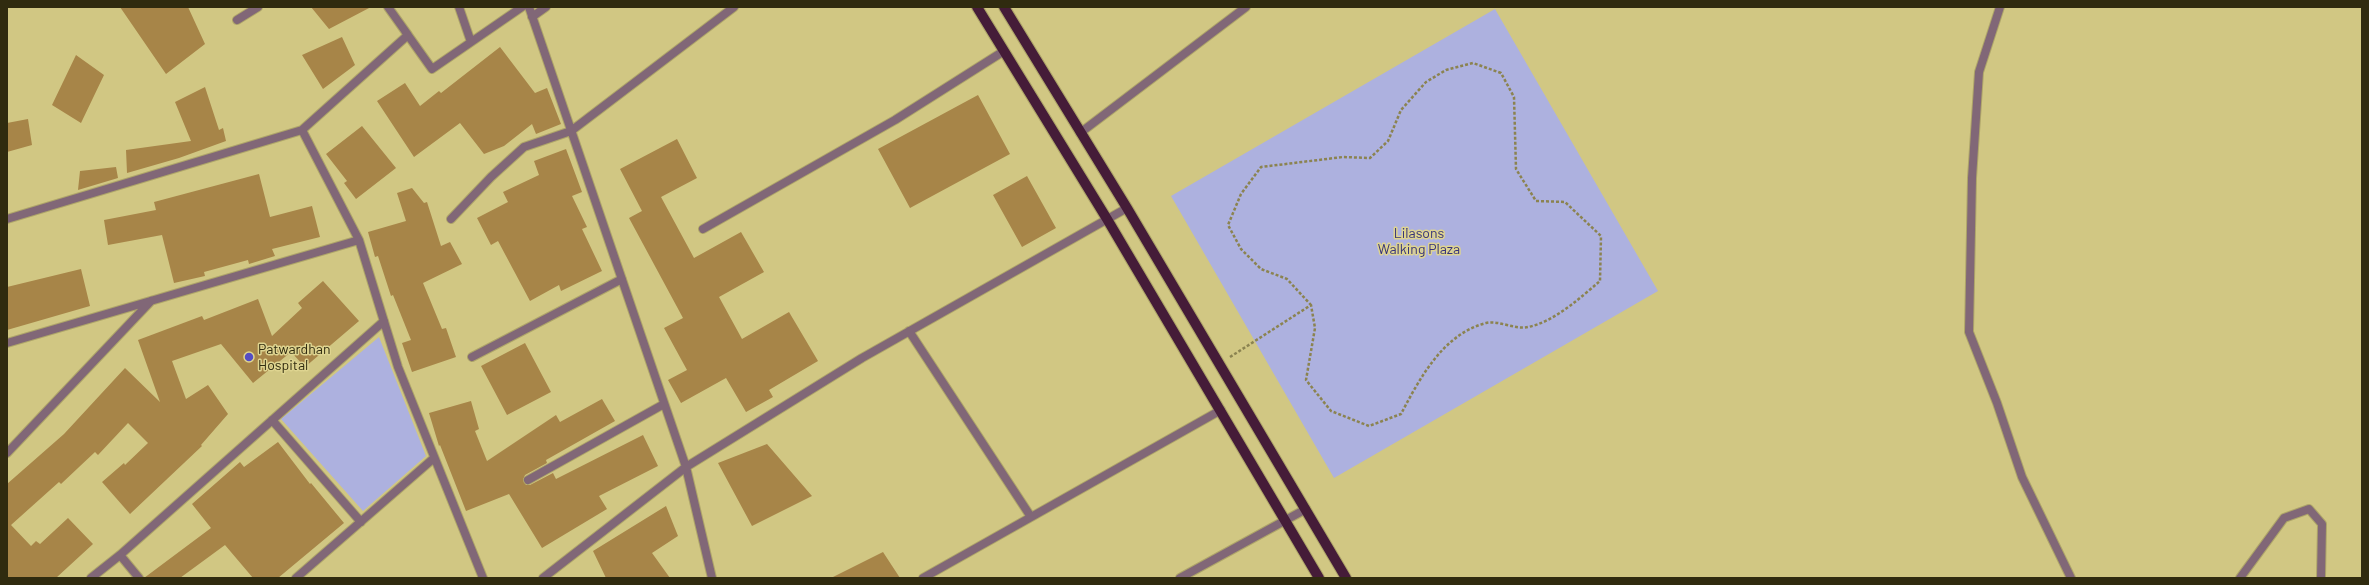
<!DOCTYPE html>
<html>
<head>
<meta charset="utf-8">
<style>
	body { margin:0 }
	#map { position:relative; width:2369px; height:585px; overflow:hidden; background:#d1c783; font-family:Barlow,sans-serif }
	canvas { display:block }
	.frame { position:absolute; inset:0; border:8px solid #302b0f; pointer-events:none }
</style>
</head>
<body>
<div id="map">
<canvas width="2369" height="585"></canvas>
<div class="frame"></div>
</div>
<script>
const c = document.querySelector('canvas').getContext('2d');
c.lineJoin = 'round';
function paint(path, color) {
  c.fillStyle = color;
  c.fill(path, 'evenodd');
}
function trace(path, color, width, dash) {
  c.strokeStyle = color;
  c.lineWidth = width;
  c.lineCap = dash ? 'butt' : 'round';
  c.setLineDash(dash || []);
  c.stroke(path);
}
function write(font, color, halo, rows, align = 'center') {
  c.font = font + ' Barlow,sans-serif';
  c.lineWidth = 3;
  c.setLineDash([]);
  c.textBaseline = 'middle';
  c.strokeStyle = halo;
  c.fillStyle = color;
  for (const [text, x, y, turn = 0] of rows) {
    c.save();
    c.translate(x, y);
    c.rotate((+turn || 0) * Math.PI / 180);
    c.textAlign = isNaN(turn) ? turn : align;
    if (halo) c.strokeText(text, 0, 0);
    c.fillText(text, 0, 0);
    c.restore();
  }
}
const green = new Path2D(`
	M 1495,9 L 1658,291 L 1334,478 L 1171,196 Z
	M 379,337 L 426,456 L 363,511 L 281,419 Z`);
const building = new Path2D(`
	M 120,7 L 188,7 L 205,44 L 166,74 Z
	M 311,7 L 371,7 L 329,29 Z
	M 342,37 L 355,65 L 323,89 L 302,55 Z
	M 500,47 L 535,93 L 547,88 L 561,124 L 536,134 L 532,124 L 504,146 L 484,154 L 460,123 L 414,157 L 377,101 L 405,83 L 420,106 L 439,91 L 441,93 Z
	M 76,55 L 104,75 L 81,123 L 52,105 Z
	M 205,87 L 219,130 L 223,128 L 226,141 L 179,158 L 127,173 L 126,150 L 191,141 L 175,102 Z
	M 978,95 L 1010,154 L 910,208 L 878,149 Z
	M 28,119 L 32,145 L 7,152 L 7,123 Z
	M 362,126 L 396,168 L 356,199 L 344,183 L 347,181 L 326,154 Z
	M 677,139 L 697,178 L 661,197 L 694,258 L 741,232 L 764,272 L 719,297 L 742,339 L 789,312 L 818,361 L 769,390 L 773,397 L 746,412 L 726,378 L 681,403 L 668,380 L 687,370 L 664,328 L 683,318 L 629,218 L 642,211 L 620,169 Z
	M 566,149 L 582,192 L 572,196 L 587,227 L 582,229 L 602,271 L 561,291 L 559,285 L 530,301 L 498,241 L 491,245 L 477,218 L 508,202 L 503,192 L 539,175 L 534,161 Z
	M 116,167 L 118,178 L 78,190 L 80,171 Z
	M 259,174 L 270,217 L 312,206 L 320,237 L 272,249 L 275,256 L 249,264 L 248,260 L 204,272 L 205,276 L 174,283 L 162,235 L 108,245 L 104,220 L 156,210 L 154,202 Z
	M 1027,176 L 1056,228 L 1022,247 L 993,195 Z
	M 412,188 L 424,203 L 427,202 L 441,246 L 450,242 L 462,264 L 423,283 L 442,329 L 446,328 L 456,357 L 412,372 L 402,343 L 411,340 L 393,295 L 391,296 L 378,256 L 375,257 L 368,232 L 406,221 L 397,193 Z
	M 81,269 L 90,306 L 7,330 L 7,287 Z
	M 323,281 L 359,321 L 305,367 L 291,352 L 253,383 L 221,344 L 172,361 L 186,399 L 208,385 L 228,414 L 201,445 L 202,446 L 130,514 L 102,482 L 124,463 L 125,465 L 148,443 L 128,423 L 98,455 L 95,452 L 61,484 L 59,482 L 11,525 L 31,546 L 36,541 L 40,544 L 68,518 L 93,544 L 56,578 L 7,578 L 7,484 L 64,434 L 125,368 L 160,402 L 138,340 L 202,316 L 204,320 L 258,299 L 272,336 L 302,308 L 298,303 Z
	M 525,343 L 551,392 L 507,415 L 481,366 Z
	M 602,399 L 615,421 L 546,460 L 547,463 L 525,475 L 523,480 L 526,485 L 530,485 L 553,473 L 556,479 L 643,435 L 658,466 L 599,496 L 607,509 L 542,548 L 509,494 L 466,511 L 440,445 L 439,446 L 429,413 L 471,401 L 479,429 L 475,431 L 487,461 L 556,415 L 560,422 Z
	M 278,442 L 310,484 L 311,483 L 344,523 L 278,578 L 253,578 L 225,545 L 180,578 L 144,578 L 211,528 L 192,504 L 240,462 L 244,467 Z
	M 767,444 L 812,496 L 752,526 L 718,463 Z
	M 666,506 L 678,536 L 652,553 L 670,578 L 606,578 L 593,551 Z
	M 883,552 L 900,578 L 831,578 Z`);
const path = new Path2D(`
	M 1230,357 L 1311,305 L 1315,328 L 1306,380 L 1331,411 L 1369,426 L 1401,414 C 1420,378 1443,334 1486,323 C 1499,320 1515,330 1528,327 C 1554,322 1580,298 1600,281 L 1601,236 L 1565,202 L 1536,201 L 1516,169 L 1514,97 L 1501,73 L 1473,63 L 1446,70 L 1426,82 L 1401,110 L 1388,141 L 1370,158 L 1343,157 L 1261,167 L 1241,194 L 1228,225 L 1241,249 L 1261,269 L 1287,279 L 1311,305`);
const street = new Path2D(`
	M 459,7 L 471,42
	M 529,7 L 686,467 L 712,578
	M 2000,7 L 1979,72 L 1972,178 L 1969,332 L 1997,403 L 2022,477 L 2071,578
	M 532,17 L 546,7
	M 237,20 L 258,7
	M 405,31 L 432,69 L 522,7
	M 302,130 L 359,240 L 398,367 L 483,578
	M 1080,133 L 1246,7
	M 7,219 L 302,130 L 408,35 L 388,7
	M 451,219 L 491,177 L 524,147 L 571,131 L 734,7
	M 703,229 L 895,120 L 1004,51
	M 909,331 L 1031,517
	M 7,343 L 359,240
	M 472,357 L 622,279
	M 272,420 L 361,522
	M 7,453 L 151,301
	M 528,480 L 664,404
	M 120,555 L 139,578
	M 91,578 L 120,555 L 384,321
	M 296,578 L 434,458
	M 543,578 L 686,467 L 862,358 L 1127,208
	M 923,578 L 1221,410
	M 1180,578 L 1306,509
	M 2240,578 L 2284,518 L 2309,509 L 2322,524 L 2321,578`);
const primary = new Path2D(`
	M 977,7 L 1107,219 L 1319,578
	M 1004,7 L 1127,208 L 1346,578`);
const markers = [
	[249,357,5,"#554dc4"]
];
const parkNames = [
	["Lilasons",1419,233],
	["Walking Plaza",1419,249]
];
const poiNames = [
	["Patwardhan",258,349],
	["Hospital",258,365]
];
paint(green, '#adb1df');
paint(building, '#a78548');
trace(street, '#aea569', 10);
trace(primary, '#aea569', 12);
trace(path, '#8b8350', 2.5, [3, 2]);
trace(street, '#816777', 8);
trace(primary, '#451c38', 10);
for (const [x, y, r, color] of markers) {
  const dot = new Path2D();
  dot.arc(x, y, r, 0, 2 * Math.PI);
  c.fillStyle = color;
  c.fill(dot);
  trace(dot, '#ded490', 1.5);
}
write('14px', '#35327a', '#ded490', parkNames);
write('14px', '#302b0f', '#ded490', poiNames, 'left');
</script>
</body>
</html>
